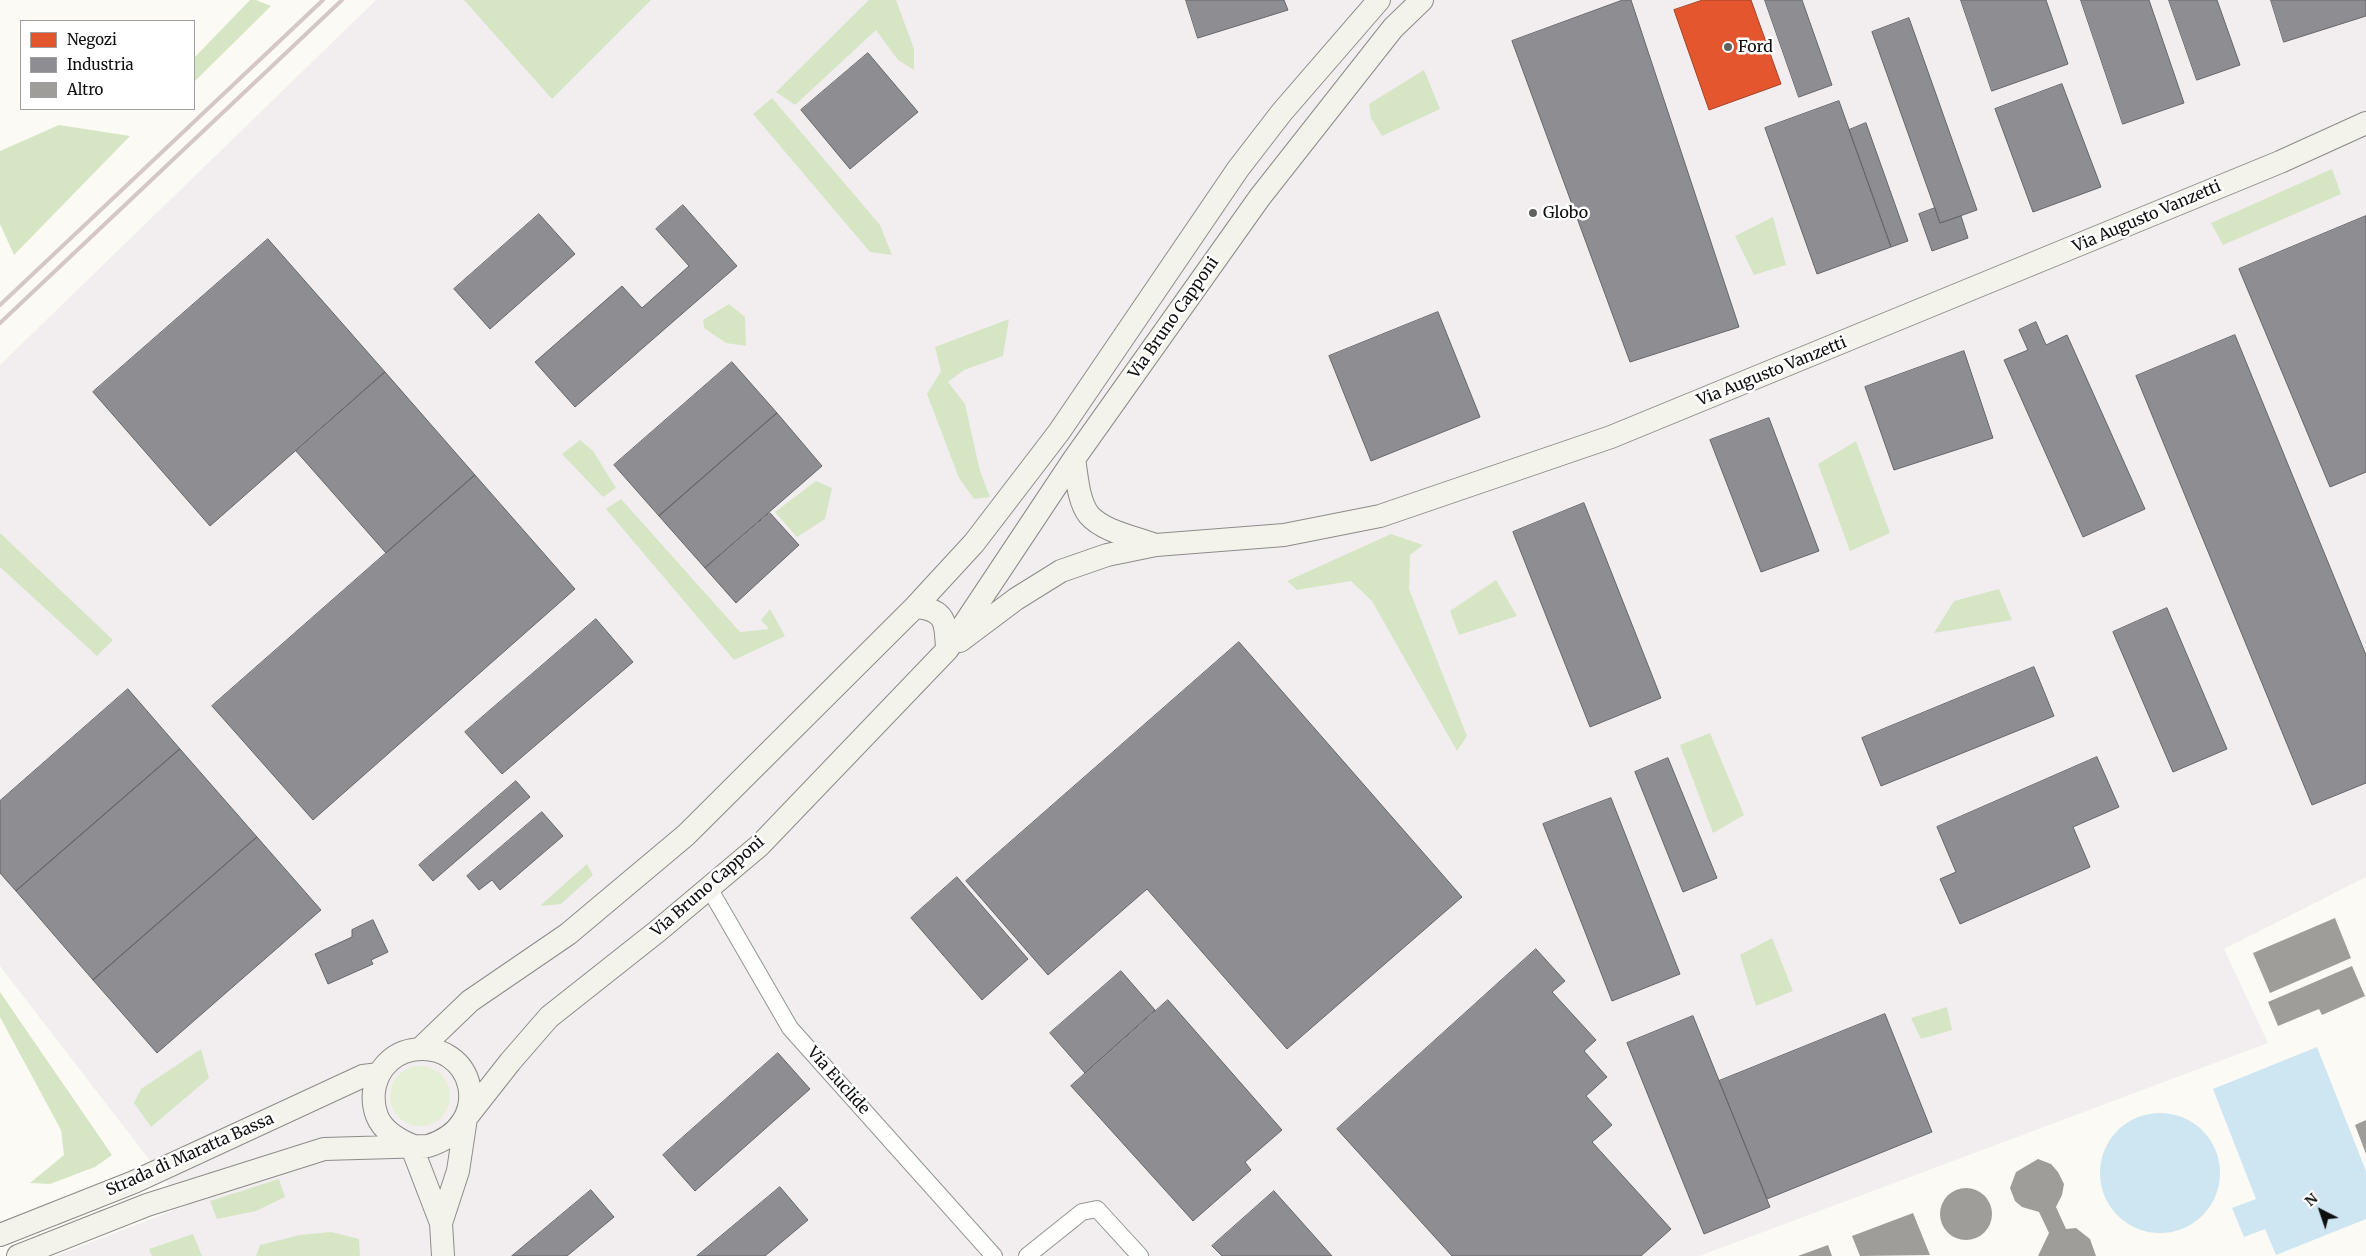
<!DOCTYPE html>
<html>
<head>
<meta charset="utf-8">
<style>
	body { margin:0 }
	#map { position:relative; width:2366px; height:1256px; overflow:hidden; background:#fbfaf4; font-family:Merriweather,serif }
	canvas { display:block }
	.legend { position:absolute; left:20px; top:20px; width:175px; height:90px; box-sizing:border-box; background:#fff; border:1px solid #9f9f9f; margin:0; padding:6px 9px; list-style:none; font-size:15px; color:#0f0f0f }
	.legend li { display:flex; align-items:center; gap:10px; height:25px }
	.legend b { width:25px; border:1px solid #9f9f9f }
	.north { position:absolute; left:2296px; top:1186px; width:50px; height:50px; -webkit-text-stroke:4px #fff; paint-order:stroke; rotate:319deg; font-size:14px; font-weight:700; line-height:20px; text-align:center; color:#0f0f0f }
	.north::after { content:''; display:block; margin:auto; width:18px; height:22px; background:#0f0f0f; clip-path:polygon(50% 0,100% 100%,50% 72%,0 100%) }
</style>
</head>
<body>
<div id="map">
<canvas width="2366" height="1256"></canvas>
<ul class="legend">
<li><b style="height:14px;background:#e4572e"></b>Negozi</li>
<li><b style="height:14px;background:#8d8d92"></b>Industria</li>
<li><b style="height:14px;background:#9f9d99"></b>Altro</li>
</ul>
<div class="north">N</div>
</div>
<script>
const c = document.querySelector('canvas').getContext('2d');
c.lineJoin = 'round';
function paint(path, color) {
  c.fillStyle = color;
  c.fill(path, 'evenodd');
}
function trace(path, color, width, dash) {
  c.strokeStyle = color;
  c.lineWidth = width;
  c.lineCap = dash ? 'butt' : 'round';
  c.setLineDash(dash || []);
  c.stroke(path);
}
function write(font, color, halo, rows, align = 'center') {
  c.font = font + ' Merriweather,serif';
  c.lineWidth = 5;
  c.setLineDash([]);
  c.textBaseline = 'middle';
  c.strokeStyle = halo;
  c.fillStyle = color;
  for (const [text, x, y, turn = 0] of rows) {
    c.save();
    c.translate(x, y);
    c.rotate((+turn || 0) * Math.PI / 180);
    c.textAlign = isNaN(turn) ? turn : align;
    if (halo) c.strokeText(text, 0, 0);
    c.fillText(text, 0, 0);
    c.restore();
  }
}
const industrial = new Path2D(`
	M 376,0 L 2366,0 L 2366,877 L 2224,949 L 2268,1043 L 1699,1256 L 55,1256 L 185,1206 L 0,966 L 0,365 Z`);
const green = new Path2D(`
	M390 1096a30 30 0 1 1 60 0a30 30 0 1 1-60 0Z`);
const forest = new Path2D(`
	M 250,0 L 256,0 L 271,6 L 194,82 L 194,58 Z
	M 464,0 L 651,0 L 552,99 Z
	M 869,0 L 896,0 L 914,49 L 914,70 L 898,60 L 876,30 L 795,105 L 776,92 Z
	M 1424,70 L 1440,109 L 1382,136 L 1371,118 L 1369,104 Z
	M 772,98 L 880,225 L 892,255 L 870,252 L 753,114 Z
	M 59,125 L 130,136 L 14,255 L 0,224 L 0,151 Z
	M 2332,169 L 2341,194 L 2223,245 L 2211,223 Z
	M 1773,217 L 1786,265 L 1754,275 L 1735,236 Z
	M 729,304 L 745,317 L 746,346 L 726,343 L 704,328 L 703,320 Z
	M 1009,319 L 1003,356 L 964,370 L 948,382 L 965,404 L 980,471 L 990,497 L 974,499 L 959,478 L 927,394 L 941,371 L 935,347 Z
	M 580,440 L 593,451 L 616,488 L 603,497 L 562,454 Z
	M 1856,441 L 1890,533 L 1850,551 L 1818,464 Z
	M 816,481 L 832,488 L 825,519 L 797,537 L 775,512 Z
	M 621,499 L 740,632 L 769,629 L 761,620 L 770,609 L 785,636 L 734,660 L 606,509 Z
	M 0,533 L 113,640 L 97,656 L 0,567 Z
	M 1391,534 L 1423,545 L 1410,555 L 1409,589 L 1467,736 L 1457,751 L 1372,601 L 1351,581 L 1297,590 L 1287,581 Z
	M 1496,580 L 1517,616 L 1459,635 L 1450,611 Z
	M 1999,589 L 2012,620 L 1934,633 L 1954,601 Z
	M 1710,733 L 1744,815 L 1713,833 L 1680,745 Z
	M 587,864 L 593,875 L 561,904 L 540,906 Z
	M 1772,938 L 1793,991 L 1756,1006 L 1740,955 Z
	M 0,992 L 112,1155 L 95,1167 L 50,1184 L 30,1183 L 64,1155 L 61,1130 L 0,1017 Z
	M 1947,1007 L 1952,1030 L 1921,1039 L 1911,1018 Z
	M 201,1049 L 209,1078 L 151,1127 L 134,1103 L 141,1089 Z
	M 279,1179 L 285,1197 L 256,1211 L 217,1219 L 210,1201 Z
	M 331,1232 L 359,1239 L 360,1256 L 256,1256 L 260,1245 L 300,1235 Z
	M 193,1234 L 202,1256 L 152,1256 L 149,1249 Z`);
const water = new Path2D(`
	M 2317,1047 L 2366,1171 L 2366,1219 L 2276,1255 L 2265,1229 L 2244,1237 L 2232,1208 L 2256,1199 L 2213,1089 Z
	M2100 1173a60 60 0 1 1 120 0a60 60 0 1 1-120 0Z`);
const shops = new Path2D(`
	M 1703,0 L 1751,0 L 1781,84 L 1709,110 L 1674,10 Z`);
const industry = new Path2D(`
	M 1186,0 L 1284,0 L 1288,10 L 1198,38 Z
	M 1623,0 L 1631,0 L 1739,327 L 1630,362 L 1512,41 Z
	M 1765,0 L 1802,0 L 1832,85 L 1799,97 Z
	M 1961,0 L 2046,0 L 2068,64 L 1992,91 Z
	M 2081,0 L 2149,0 L 2184,103 L 2123,124 Z
	M 2169,0 L 2217,0 L 2240,65 L 2197,80 Z
	M 2271,0 L 2366,0 L 2366,16 L 2284,42 Z
	M 1909,18 L 1977,210 L 1940,223 L 1872,32 Z
	M 868,53 L 918,112 L 850,169 L 801,110 Z
	M 2062,84 L 2101,187 L 2033,212 L 1995,109 Z
	M 1839,101 L 1891,247 L 1817,274 L 1765,128 Z
	M 1866,123 L 1908,241 L 1891,247 L 1849,130 Z
	M 683,205 L 737,266 L 575,407 L 535,362 L 622,286 L 642,308 L 689,266 L 656,229 Z
	M 1935,208 L 1940,223 L 1961,216 L 1968,238 L 1932,251 L 1919,214 Z
	M 539,214 L 575,254 L 490,329 L 454,289 Z
	M 2366,216 L 2366,472 L 2330,487 L 2239,269 Z
	M 268,239 L 385,372 L 210,526 L 93,392 Z
	M 1438,312 L 1480,417 L 1371,461 L 1329,356 Z
	M 2036,322 L 2046,345 L 2067,335 L 2145,509 L 2083,537 L 2004,360 L 2028,350 L 2019,330 Z
	M 2235,335 L 2366,655 L 2366,783 L 2312,805 L 2136,376 Z
	M 1964,351 L 1993,438 L 1894,470 L 1865,387 Z
	M 732,362 L 777,413 L 659,516 L 614,465 Z
	M 385,372 L 475,475 L 386,553 L 296,451 Z
	M 777,413 L 822,466 L 705,568 L 659,516 Z
	M 1769,418 L 1819,551 L 1761,572 L 1710,440 Z
	M 475,475 L 575,589 L 313,820 L 212,706 Z
	M 1584,503 L 1661,698 L 1590,727 L 1513,532 Z
	M 770,513 L 799,545 L 736,603 L 705,568 Z
	M 2167,608 L 2227,749 L 2173,772 L 2113,632 Z
	M 596,619 L 633,662 L 502,774 L 465,732 Z
	M 1239,642 L 1462,897 L 1287,1049 L 1147,889 L 1048,975 L 966,881 Z
	M 2034,667 L 2054,716 L 1881,786 L 1862,738 Z
	M 128,689 L 180,749 L 16,891 L 0,873 L 0,801 Z
	M 180,749 L 257,837 L 93,980 L 16,891 Z
	M 2097,757 L 2119,807 L 2073,827 L 2090,867 L 1960,924 L 1940,879 L 1956,872 L 1937,827 Z
	M 1668,758 L 1717,878 L 1683,892 L 1635,772 Z
	M 516,781 L 530,797 L 433,881 L 419,865 Z
	M 1611,798 L 1680,974 L 1612,1001 L 1543,824 Z
	M 542,812 L 563,836 L 500,890 L 492,880 L 479,890 L 467,876 Z
	M 257,837 L 321,910 L 157,1053 L 93,980 Z
	M 957,877 L 1028,959 L 982,1000 L 911,918 Z
	M 373,920 L 388,952 L 371,960 L 373,964 L 328,984 L 315,954 L 352,937 L 352,930 Z
	M 1536,949 L 1565,981 L 1552,992 L 1596,1040 L 1584,1051 L 1607,1077 L 1586,1096 L 1612,1125 L 1592,1142 L 1671,1229 L 1641,1256 L 1452,1256 L 1337,1129 Z
	M 1121,971 L 1155,1010 L 1085,1073 L 1050,1033 Z
	M 1168,1000 L 1282,1130 L 1245,1162 L 1251,1170 L 1193,1221 L 1071,1086 Z
	M 1885,1014 L 1932,1132 L 1767,1199 L 1719,1081 Z
	M 1693,1016 L 1770,1207 L 1704,1234 L 1627,1043 Z
	M 778,1053 L 810,1089 L 695,1191 L 663,1155 Z
	M 780,1187 L 808,1220 L 765,1256 L 697,1256 Z
	M 591,1190 L 614,1217 L 567,1256 L 512,1256 Z
	M 1274,1191 L 1332,1256 L 1222,1256 L 1212,1246 Z`);
const building = new Path2D(`
	M 2335,918 L 2351,958 L 2270,993 L 2253,953 Z
	M 2352,966 L 2365,996 L 2322,1015 L 2319,1009 L 2278,1026 L 2268,1002 Z
	M 2366,1120 L 2366,1154 L 2355,1125 Z
	M 2038,1159 L 2051,1164 L 2058,1172 L 2064,1184 L 2062,1195 L 2056,1207 L 2066,1229 L 2076,1228 L 2090,1239 L 2096,1256 L 2038,1256 L 2049,1233 L 2039,1212 L 2022,1207 L 2015,1201 L 2010,1188 L 2016,1172 Z
	M1940 1214a26 26 0 1 1 52 0a26 26 0 1 1-52 0Z
	M 1913,1213 L 1930,1255 L 1860,1256 L 1852,1236 Z
	M 1828,1245 L 1832,1256 L 1798,1256 Z`);
const street = new Path2D(`
	M 709,888 L 790,1028 L 994,1256
	M 1027,1256 L 1082,1212 L 1097,1209 L 1140,1256`);
const secondary = new Path2D(`
	M 1074,459 C 1077,476 1078,501 1089,515 C 1104,532 1135,537 1155,545
	M 915,607 C 946,609 946,623 947,650
	M 960,641 L 1016,599 L 1061,571 L 1107,555 L 1156,545 L 1284,535 L 1380,516 L 1611,437 L 2280,162 L 2366,123
	M 420,1049 L 470,1001 L 568,934 L 686,835 L 915,607 L 974,543 L 1059,432 L 1238,169 L 1282,112 L 1379,0
	M 411,1145 L 441,1223 L 443,1256
	M 441,1223 L 458,1171 L 466,1118 L 510,1062 L 549,1017 L 659,930 L 760,845 L 947,650 L 1074,459 L 1260,197 L 1393,28 L 1422,0
	M 0,1235 L 134,1182 L 363,1076 L 379,1074
	M 18,1256 L 147,1205 L 324,1149 L 428,1146 C 497,1125 474,1039 412,1050 C 400,1052 390,1059 383,1068 C 373,1082 371,1100 377,1116 C 383,1131 397,1139 411,1145`);
const rail = new Path2D(`
	M 0,305 L 323,0
	M 0,323 L 342,0`);
const markers = [
	[1728,47,5,"#62615f"],
	[1533,213,5,"#62615f"]
];
const poiNames = [
	["Ford",1738,47],
	["Globo",1543,213]
];
const streetNames = [
	["Via Augusto Vanzetti",2147,217,-23],
	["Via Bruno Capponi",1174,318,-55],
	["Via Augusto Vanzetti",1772,372,-22],
	["Via Bruno Capponi",708,887,-41],
	["Via Euclide",838,1081,48],
	["Strada di Maratta Bassa",190,1155,-24]
];
paint(industrial, '#f2eef0');
paint(green, '#e5efd6');
paint(forest, '#d6e6c5');
paint(water, '#cee6f2');
paint(shops, '#e4572e');
trace(shops, '#a44125', 1);
paint(industry, '#8d8d92');
trace(industry, '#67676b', 1);
paint(building, '#9f9d99');
trace(street, '#959592', 18);
trace(secondary, '#8c8b89', 24);
trace(street, '#fefefd', 16);
trace(secondary, '#f4f3eb', 22);
trace(rail, '#d6c7c7', 4);
for (const [x, y, r, color] of markers) {
  const dot = new Path2D();
  dot.arc(x, y, r, 0, 2 * Math.PI);
  c.fillStyle = color;
  c.fill(dot);
  trace(dot, '#fff', 2);
}
write('16px', '#0f0f0f', '#fff', poiNames, 'left');
write('16px', '#0f0f0f', '#fff', streetNames);
</script>
</body>
</html>
